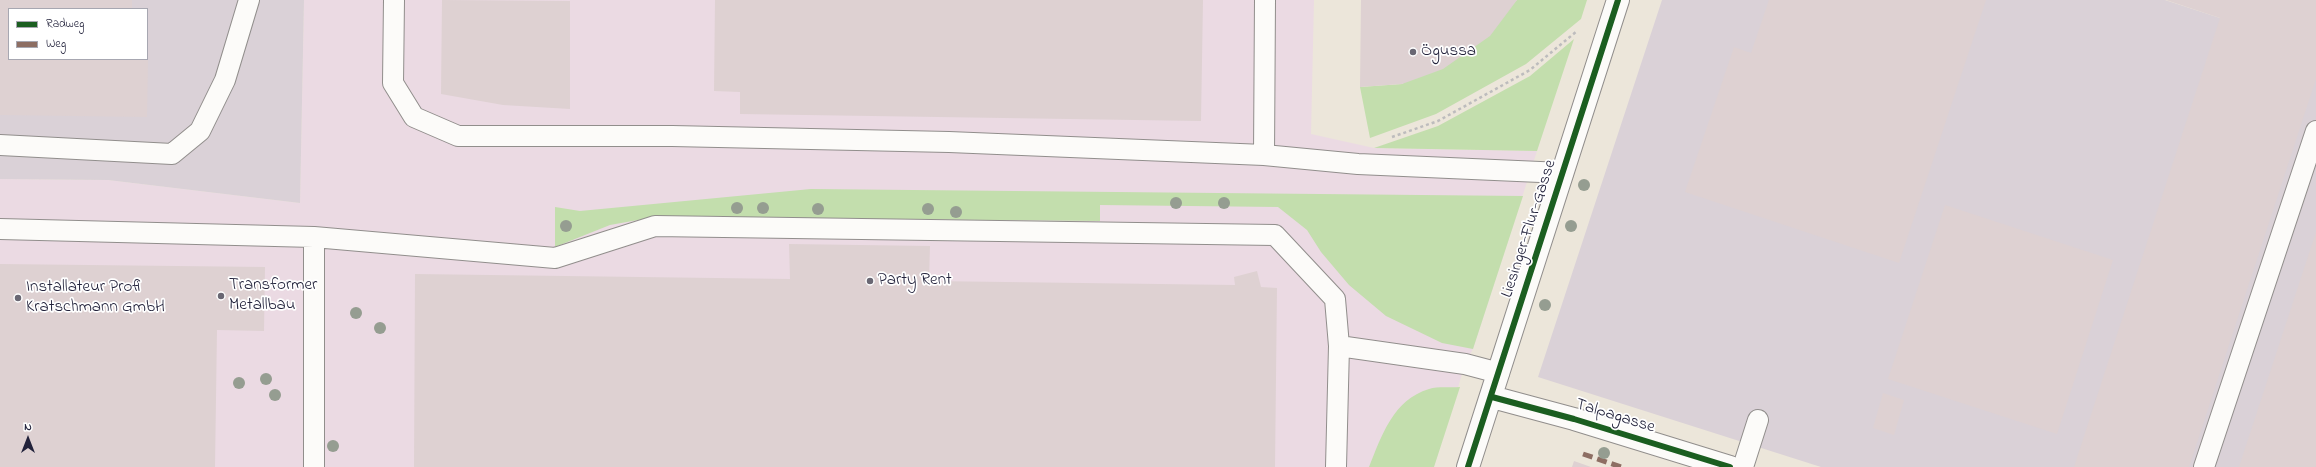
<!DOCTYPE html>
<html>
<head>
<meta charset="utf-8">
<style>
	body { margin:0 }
	#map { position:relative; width:2316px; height:467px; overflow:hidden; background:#ece6da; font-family:"Indie Flower",sans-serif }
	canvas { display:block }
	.legend { position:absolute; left:8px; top:8px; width:140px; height:52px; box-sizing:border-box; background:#fff; border:1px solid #a7a7b1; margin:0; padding:5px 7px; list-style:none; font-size:12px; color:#22223b }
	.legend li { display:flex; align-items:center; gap:8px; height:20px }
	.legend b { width:20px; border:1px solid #a7a7b1 }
	.north { position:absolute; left:8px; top:419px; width:40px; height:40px; -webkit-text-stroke:3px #fff; paint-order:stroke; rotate:0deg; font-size:11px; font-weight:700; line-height:16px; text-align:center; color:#22223b }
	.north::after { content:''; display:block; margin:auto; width:14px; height:18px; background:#22223b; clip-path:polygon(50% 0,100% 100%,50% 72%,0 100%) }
</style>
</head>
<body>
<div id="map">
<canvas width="2316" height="467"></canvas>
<ul class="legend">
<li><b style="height:5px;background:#1b5e20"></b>Radweg</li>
<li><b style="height:5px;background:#8d6e63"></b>Weg</li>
</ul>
<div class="north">N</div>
</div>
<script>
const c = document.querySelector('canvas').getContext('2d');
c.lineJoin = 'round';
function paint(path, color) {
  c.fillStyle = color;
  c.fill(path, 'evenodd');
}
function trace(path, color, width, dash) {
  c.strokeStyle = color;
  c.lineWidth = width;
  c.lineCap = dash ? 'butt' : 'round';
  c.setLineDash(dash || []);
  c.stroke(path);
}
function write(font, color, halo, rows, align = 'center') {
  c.font = font + ' "Indie Flower",sans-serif';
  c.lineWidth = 3.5;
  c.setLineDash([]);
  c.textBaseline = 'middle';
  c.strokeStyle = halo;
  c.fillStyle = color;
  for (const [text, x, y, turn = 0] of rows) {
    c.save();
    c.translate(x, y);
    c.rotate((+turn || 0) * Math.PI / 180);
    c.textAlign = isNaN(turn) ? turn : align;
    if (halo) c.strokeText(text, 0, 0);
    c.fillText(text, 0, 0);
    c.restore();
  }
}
const built = new Path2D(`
	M 304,0 L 1314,0 L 1311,134 L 1374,148 L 1537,151 L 1473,349 L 1465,364 L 1434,467 L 0,467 L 0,179 L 108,180 L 300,203 Z`);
const industrial = new Path2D(`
	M 0,0 L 304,0 L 300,203 L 108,180 L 0,179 ZM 9,9 L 147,9 L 147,59 L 9,59 Z
	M 1662,0 L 2165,0 L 2220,18 L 2316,0 L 2316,467 L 1821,467 L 1538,377 Z`);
const green = new Path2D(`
	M 1517,0 L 1587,0 L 1581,19 L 1526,64 L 1436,114 L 1370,138 L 1360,87 L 1402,84 Z
	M 1574,39 L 1537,151 L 1374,148 L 1438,126 L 1530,76 Z
	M 811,189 L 1523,196 L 1473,349 L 1442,343 L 1386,316 L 1349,285 L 1321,252 L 1307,230 L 1278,207 L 1100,205 L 1100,221 L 655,217 L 610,225 L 555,247 L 555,207 L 580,211 Z
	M 1460,387 L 1434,467 L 1369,467 C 1382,435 1393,400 1429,389 C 1438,386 1451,388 1460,387 Z`);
const building = new Path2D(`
	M 0,0 L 132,0 L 132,9 L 9,9 L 9,59 L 148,59 L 147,117 L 0,115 Z
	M 442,0 L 570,1 L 570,109 L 503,105 L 441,94 Z
	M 715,0 L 1203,0 L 1201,121 L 740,114 L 740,92 L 714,91 Z
	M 1361,0 L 1517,0 L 1490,36 L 1443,69 L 1402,84 L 1360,87 Z
	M 1769,0 L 1986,0 L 1899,263 L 1685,192 L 1734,47 L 1751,53 Z
	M 2166,0 L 2316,0 L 2316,79 L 2189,467 L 2074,467 L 2220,18 Z
	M 1945,205 L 2113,260 L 2057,434 L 1888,379 Z
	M 2316,232 L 2316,467 L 2239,467 Z
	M 789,244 L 930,246 L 929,281 L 1235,285 L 1234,277 L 1257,271 L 1261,287 L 1277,288 L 1275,467 L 414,467 L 415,274 L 790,279 Z
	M 0,264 L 265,267 L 264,331 L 217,330 L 215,467 L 0,467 Z
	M 1883,393 L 1904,400 L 1894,435 L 1873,428 Z
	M 1574,461 L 1591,467 L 1572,467 Z`);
const path = new Path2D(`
	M 1392,137 L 1438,121 L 1530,70 L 1577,31`);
const lane = new Path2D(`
	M 394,0 L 393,83 L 414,117 L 458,136 L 672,136 L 949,142 L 1264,155 L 1358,164 L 1563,173
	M 0,145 L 172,154 L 200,131 L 225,80 L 249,0
	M 1264,155 L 1265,0
	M 0,229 L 314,237 L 555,258 L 655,226 L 1275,235 L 1335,299 L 1339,346 L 1336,467
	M 1339,346 L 1465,364 L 1499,373
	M 314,467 L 314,237
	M 1743,467 L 1758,420
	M 2204,467 L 2316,131`);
const street = new Path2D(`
	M 1492,397 L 1574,419 L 1730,467
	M 1468,467 L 1618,0`);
const quiet = new Path2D(`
	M 1583,454 L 1621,467`);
const cycleway = new Path2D(`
	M 1492,397 L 1574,419 L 1730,467
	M 1468,467 L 1618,0`);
const trees = [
	[1584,185],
	[1176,203],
	[1224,203],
	[737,208],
	[763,208],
	[818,209],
	[928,209],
	[956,212],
	[566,226],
	[1571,226],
	[1545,305],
	[356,313],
	[380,328],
	[266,379],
	[239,383],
	[275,395],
	[333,446],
	[1604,453]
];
const markers = [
	[1413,52,4,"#696773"],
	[870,281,4,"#696773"],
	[221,296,4,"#696773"],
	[18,298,4,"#696773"]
];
const poiNames = [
	["Ögussa",1421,52],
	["Party Rent",878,281],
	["Transformer",229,286],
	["Metallbau",229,306],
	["Installateur Profi",26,288],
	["Kratschmann GmbH",26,308]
];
const streetNames = [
	["Liesinger-Flur-Gasse",1530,229,-72],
	["Talpagasse",1615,417,17]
];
paint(built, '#ebdae3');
paint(industrial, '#dad1d7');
paint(green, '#c3dead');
paint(building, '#ded1d2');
trace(lane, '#918e8c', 22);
trace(street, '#918e8c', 24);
trace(path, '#bdbcbd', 2.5, [3, 3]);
trace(lane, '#fcfbf9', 20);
trace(street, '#fcfbf9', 22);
trace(quiet, '#8d6e63', 5, [10, 5]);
trace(cycleway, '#1b5e20', 6);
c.fillStyle = '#959d91';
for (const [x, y] of trees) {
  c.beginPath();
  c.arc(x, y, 6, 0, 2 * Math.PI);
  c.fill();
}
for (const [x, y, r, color] of markers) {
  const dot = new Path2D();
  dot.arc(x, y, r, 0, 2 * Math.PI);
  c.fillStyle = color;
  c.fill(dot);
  trace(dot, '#fff', 1.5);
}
write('17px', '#22223b', '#fff', poiNames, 'left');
write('17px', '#22223b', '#fff', streetNames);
</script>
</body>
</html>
